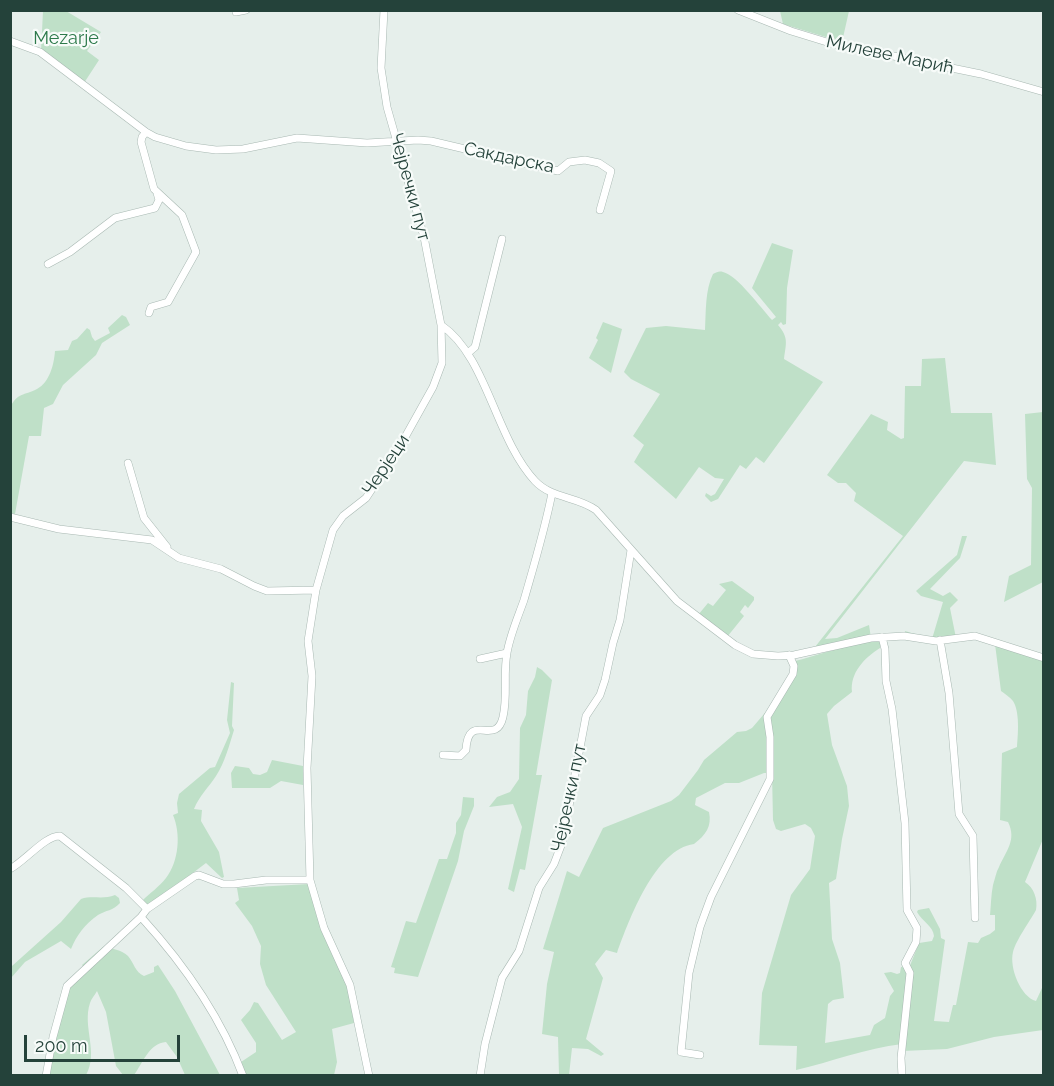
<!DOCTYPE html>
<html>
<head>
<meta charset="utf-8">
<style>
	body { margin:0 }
	#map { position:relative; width:1054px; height:1086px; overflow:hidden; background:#e6efeb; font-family:Raleway,sans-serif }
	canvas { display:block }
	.frame { position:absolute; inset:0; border:12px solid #24423a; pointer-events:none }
	.scale { position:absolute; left:24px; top:1035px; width:156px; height:27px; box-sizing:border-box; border:3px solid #24423a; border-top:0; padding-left:8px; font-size:18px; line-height:21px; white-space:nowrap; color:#24423a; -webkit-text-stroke:4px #f7fbf9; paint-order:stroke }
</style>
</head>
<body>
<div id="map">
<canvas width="1054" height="1086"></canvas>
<div class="frame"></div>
<div class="scale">200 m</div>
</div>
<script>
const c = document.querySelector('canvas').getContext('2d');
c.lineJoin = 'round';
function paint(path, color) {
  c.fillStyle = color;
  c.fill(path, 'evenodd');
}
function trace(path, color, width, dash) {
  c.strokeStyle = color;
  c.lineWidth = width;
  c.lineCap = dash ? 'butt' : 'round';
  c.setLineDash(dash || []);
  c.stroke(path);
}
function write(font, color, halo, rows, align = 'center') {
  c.font = font + ' Raleway,sans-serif';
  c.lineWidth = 4.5;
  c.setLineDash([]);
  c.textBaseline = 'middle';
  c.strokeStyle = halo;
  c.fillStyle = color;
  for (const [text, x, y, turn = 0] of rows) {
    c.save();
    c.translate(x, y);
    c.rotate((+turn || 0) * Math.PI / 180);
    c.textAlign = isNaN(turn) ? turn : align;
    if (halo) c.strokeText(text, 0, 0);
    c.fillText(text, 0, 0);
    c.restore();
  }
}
const green = new Path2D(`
	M 43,11 L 66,11 L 101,32 L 87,51 L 99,60 L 84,83 L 41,51 Z
	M 780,11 L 849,11 L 842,42 L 783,24 Z
	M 772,243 L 793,250 L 787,288 L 786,324 L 783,325 L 781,322 L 778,325 C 789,338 786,343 784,359 L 823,382 L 764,463 L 756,457 L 746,469 L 740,465 L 718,499 L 711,502 L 705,496 L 706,493 L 711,496 L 715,494 L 724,479 L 715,478 L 699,467 L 676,499 L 634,462 L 644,445 L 633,436 L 660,394 L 631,379 L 624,372 L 646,328 L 666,326 L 705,330 C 706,312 705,290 713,274 C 717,272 719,271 723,272 C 737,275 761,308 772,320 L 776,317 L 752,288 Z
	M 122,315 L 126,317 L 130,325 L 102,343 L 96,355 L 63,385 L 53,404 L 44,408 L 41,436 L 29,436 L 15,514 L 11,513 L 10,407 C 19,392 23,396 37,389 C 50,382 54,364 55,351 L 68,350 L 72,341 L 77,339 L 87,328 L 90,330 L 92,337 L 95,341 L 110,333 L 108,328 Z
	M 603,322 L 622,329 L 611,373 L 589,358 L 598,340 L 596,338 Z
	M 945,358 L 951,413 L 992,413 L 996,465 L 964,461 L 825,639 L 837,638 L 869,625 L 871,638 L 811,652 L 903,536 L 854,501 L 856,493 L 846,483 L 838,483 L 827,475 L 871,414 L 888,422 L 887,430 L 901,439 L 904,438 L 905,386 L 921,386 L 922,359 Z
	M 1043,412 L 1043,582 L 1004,602 L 1009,576 L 1031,565 L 1032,488 L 1027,479 L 1025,414 Z
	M 962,536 L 967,536 L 960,558 L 930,589 L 943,596 L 950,592 L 958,600 L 950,608 L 956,638 L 932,641 L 904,636 L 905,631 L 932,639 L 943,602 L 921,596 L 916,591 L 957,555 Z
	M 732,581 L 754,597 L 754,600 L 748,608 L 745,605 L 740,612 L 744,616 L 727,637 L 698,615 L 708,603 L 713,606 L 726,590 L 719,584 Z
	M 880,641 L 880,648 C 864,658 850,673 852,692 L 834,706 L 827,714 L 832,745 L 847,786 L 849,806 L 842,839 L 836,879 L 829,883 L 832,939 L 840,963 L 844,998 L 833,1000 L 828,1004 L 825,1043 L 870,1035 L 874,1025 L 885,1018 L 890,996 L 894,991 L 884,973 L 891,972 L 897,974 L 900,973 L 901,967 L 909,968 L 919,943 L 932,941 L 934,936 C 933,926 922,921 917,912 L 918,910 L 929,908 L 940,929 L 941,938 L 945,940 L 934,1021 L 949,1022 L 953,1005 L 956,1005 L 968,942 L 978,943 L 981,938 L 990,934 L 995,930 L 995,915 L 990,915 C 991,905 991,895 993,885 C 995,879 996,872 999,867 C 1006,851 1017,840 1008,822 L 1000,820 L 1002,753 L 1017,747 C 1018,734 1020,712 1013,701 C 1010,697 1005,694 1001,691 L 995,644 L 1043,661 L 1043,839 L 1025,882 C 1034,888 1038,899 1036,910 C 1030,921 1016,940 1013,952 C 1009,968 1021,997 1036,1001 L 1042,988 L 1043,989 L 1043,1030 L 994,1037 L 947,1049 L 903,1051 L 902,1044 C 866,1048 831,1062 796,1070 L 797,1046 L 759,1045 L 762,993 L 791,895 L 810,869 L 815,836 L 811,828 L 805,824 L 781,831 L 776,829 L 773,820 L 772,773 L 764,773 L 739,783 L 725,783 L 696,798 L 695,805 L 709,812 C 712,826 706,835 694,844 C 655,849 629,920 617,953 L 606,950 L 595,964 L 603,978 L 586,1039 L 604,1054 L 601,1056 L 588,1049 L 572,1048 L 569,1075 L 559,1075 L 558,1037 L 542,1034 L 547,984 L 554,952 L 543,949 L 567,871 L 579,877 L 603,828 L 671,801 L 679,795 L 698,770 L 704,760 L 737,732 L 746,731 L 752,728 L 770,707 L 792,670 L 791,662 C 821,655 848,643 880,641 Z
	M 537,667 L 542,670 L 552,680 L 536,775 L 542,775 L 525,870 L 520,869 L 514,892 L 508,889 L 522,827 L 513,804 L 489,807 L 497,797 L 510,792 L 519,779 L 520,728 L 526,715 L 528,691 L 535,677 Z
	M 231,682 L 234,683 L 232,726 L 234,730 C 229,746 225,762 216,776 C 209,787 199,796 194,809 L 202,810 L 201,821 L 219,852 L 224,877 L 222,878 L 206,863 L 148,907 L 142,901 C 150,893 159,887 166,878 C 179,861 181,834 173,815 L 178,813 L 177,803 L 179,794 L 210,768 L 215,767 L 230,733 L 227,720 Z
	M 272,760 L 303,766 L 303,785 L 281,781 L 270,788 L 232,788 L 231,773 L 235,766 L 249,768 L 253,774 L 260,775 L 267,772 Z
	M 463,797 L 474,798 L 474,806 L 464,831 L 458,861 L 418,977 L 394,973 L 395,968 L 391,967 L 406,921 L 416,923 L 439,859 L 447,859 L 456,833 L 456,823 L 461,815 Z
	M 309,884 L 320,923 L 348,988 L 354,1023 L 332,1029 L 337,1062 L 334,1075 L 246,1075 L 241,1062 L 256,1052 L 256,1043 L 241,1020 L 250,1010 L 254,1002 L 258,1003 L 282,1040 L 296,1032 L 266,985 L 260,964 L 261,946 L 252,926 L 235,903 L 239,900 L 237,888 Z
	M 115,895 L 119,898 L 120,903 C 113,911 106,910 98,915 C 85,924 76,936 71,949 L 61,941 L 25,962 L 11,978 L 11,965 L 12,966 L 61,922 L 81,899 C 92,895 103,900 115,895 Z
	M 103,947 C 111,948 122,950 128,956 C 134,963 135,972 144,976 L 154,972 L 154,967 L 158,965 L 175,991 L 220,1075 L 185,1075 L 177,1057 L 166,1042 C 149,1043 143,1063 134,1075 L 123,1075 L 116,1066 L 106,1012 L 97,991 C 95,995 91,999 90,1003 C 82,1027 99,1052 86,1075 L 48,1076 L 55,1037 L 69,989 L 71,984 L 86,970 L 82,965 Z`);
const minor = new Path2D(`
	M 384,10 L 381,68 L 387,107 L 424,237 L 441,325 C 487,356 495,438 535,481 C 552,499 577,496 596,510 L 677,601 L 735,645 L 753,654 L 778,656 L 794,655 L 871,638 L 904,636 L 936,641 L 975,636 L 1044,658
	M 738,10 L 791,31 L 830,43 L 981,74 L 1044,92
	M 236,12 L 246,10
	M 10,41 L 40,52 L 146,132 L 155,137 L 186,146 L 216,150 L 243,149 L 297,138 L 367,143 L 418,140 L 431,141 L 558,171 L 569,162 L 585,160 L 599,163 L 611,171 L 600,210
	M 146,132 L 142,137 L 141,142 L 154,189 L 182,215 L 196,252 L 168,302 L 151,307 L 149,313
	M 48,264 L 70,252 L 115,218 L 155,208 L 159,200 L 157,193
	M 468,353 L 475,347 L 502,239
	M 128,463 L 144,518 L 167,547
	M 10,517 L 59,529 L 152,540 L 179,558 L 221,569 L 254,586 L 267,591 L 316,590
	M 882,637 L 885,649 L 886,681 L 892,709 L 905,823 L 907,910 L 917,928 L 916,942 L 905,963 L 910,973 L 901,1058 L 902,1076
	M 940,640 L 949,693 L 959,814 L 973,836 L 975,918
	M 480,659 L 507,653
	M 443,755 L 460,756 L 466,750 C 468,710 496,748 503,717 C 508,696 503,674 507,653 C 510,635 518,617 524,600 C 534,565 545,529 552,493
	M 10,869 C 25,861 46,835 60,836 L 126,888 L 147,909 L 141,917 L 67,986 L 53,1037 L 46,1076
	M 147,909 L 195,876 L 199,875 L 223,884 L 234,884 L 266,880 L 310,880
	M 141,917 C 183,963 221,1017 243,1076
	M 700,1055 L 681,1052 L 689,973 L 700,927 L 711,897 L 770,779 L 770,737 L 767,717 L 793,674 L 794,666 L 789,655
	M 369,1076 L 350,985 L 324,928 L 310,880 L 307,768 L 312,676 L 308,641 L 316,590 L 333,530 L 343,516 L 366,498 L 399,448 L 433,387 L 442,363 L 441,325
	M 480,1076 L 485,1044 L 502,978 L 519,951 L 539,888 L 554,864 L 562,843 L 586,716 L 600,695 L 605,680 L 613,643 L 620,620 L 631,550`);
const parkNames = [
	["Mezarje",66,39]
];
const streetNames = [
	["Милеве Мaрић",890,55,12],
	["Сакдарска",509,158,12],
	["Чејречки пут",410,187,75],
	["Черјеци",386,465,-56],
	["Чејречки пут",569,798,-78]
];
paint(green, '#bfe0c8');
trace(minor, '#a8b8b2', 8);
trace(minor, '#fff', 7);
write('18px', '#2d7a4b', '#f7fbf9', parkNames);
write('18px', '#24423a', '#f7fbf9', streetNames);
</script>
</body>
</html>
